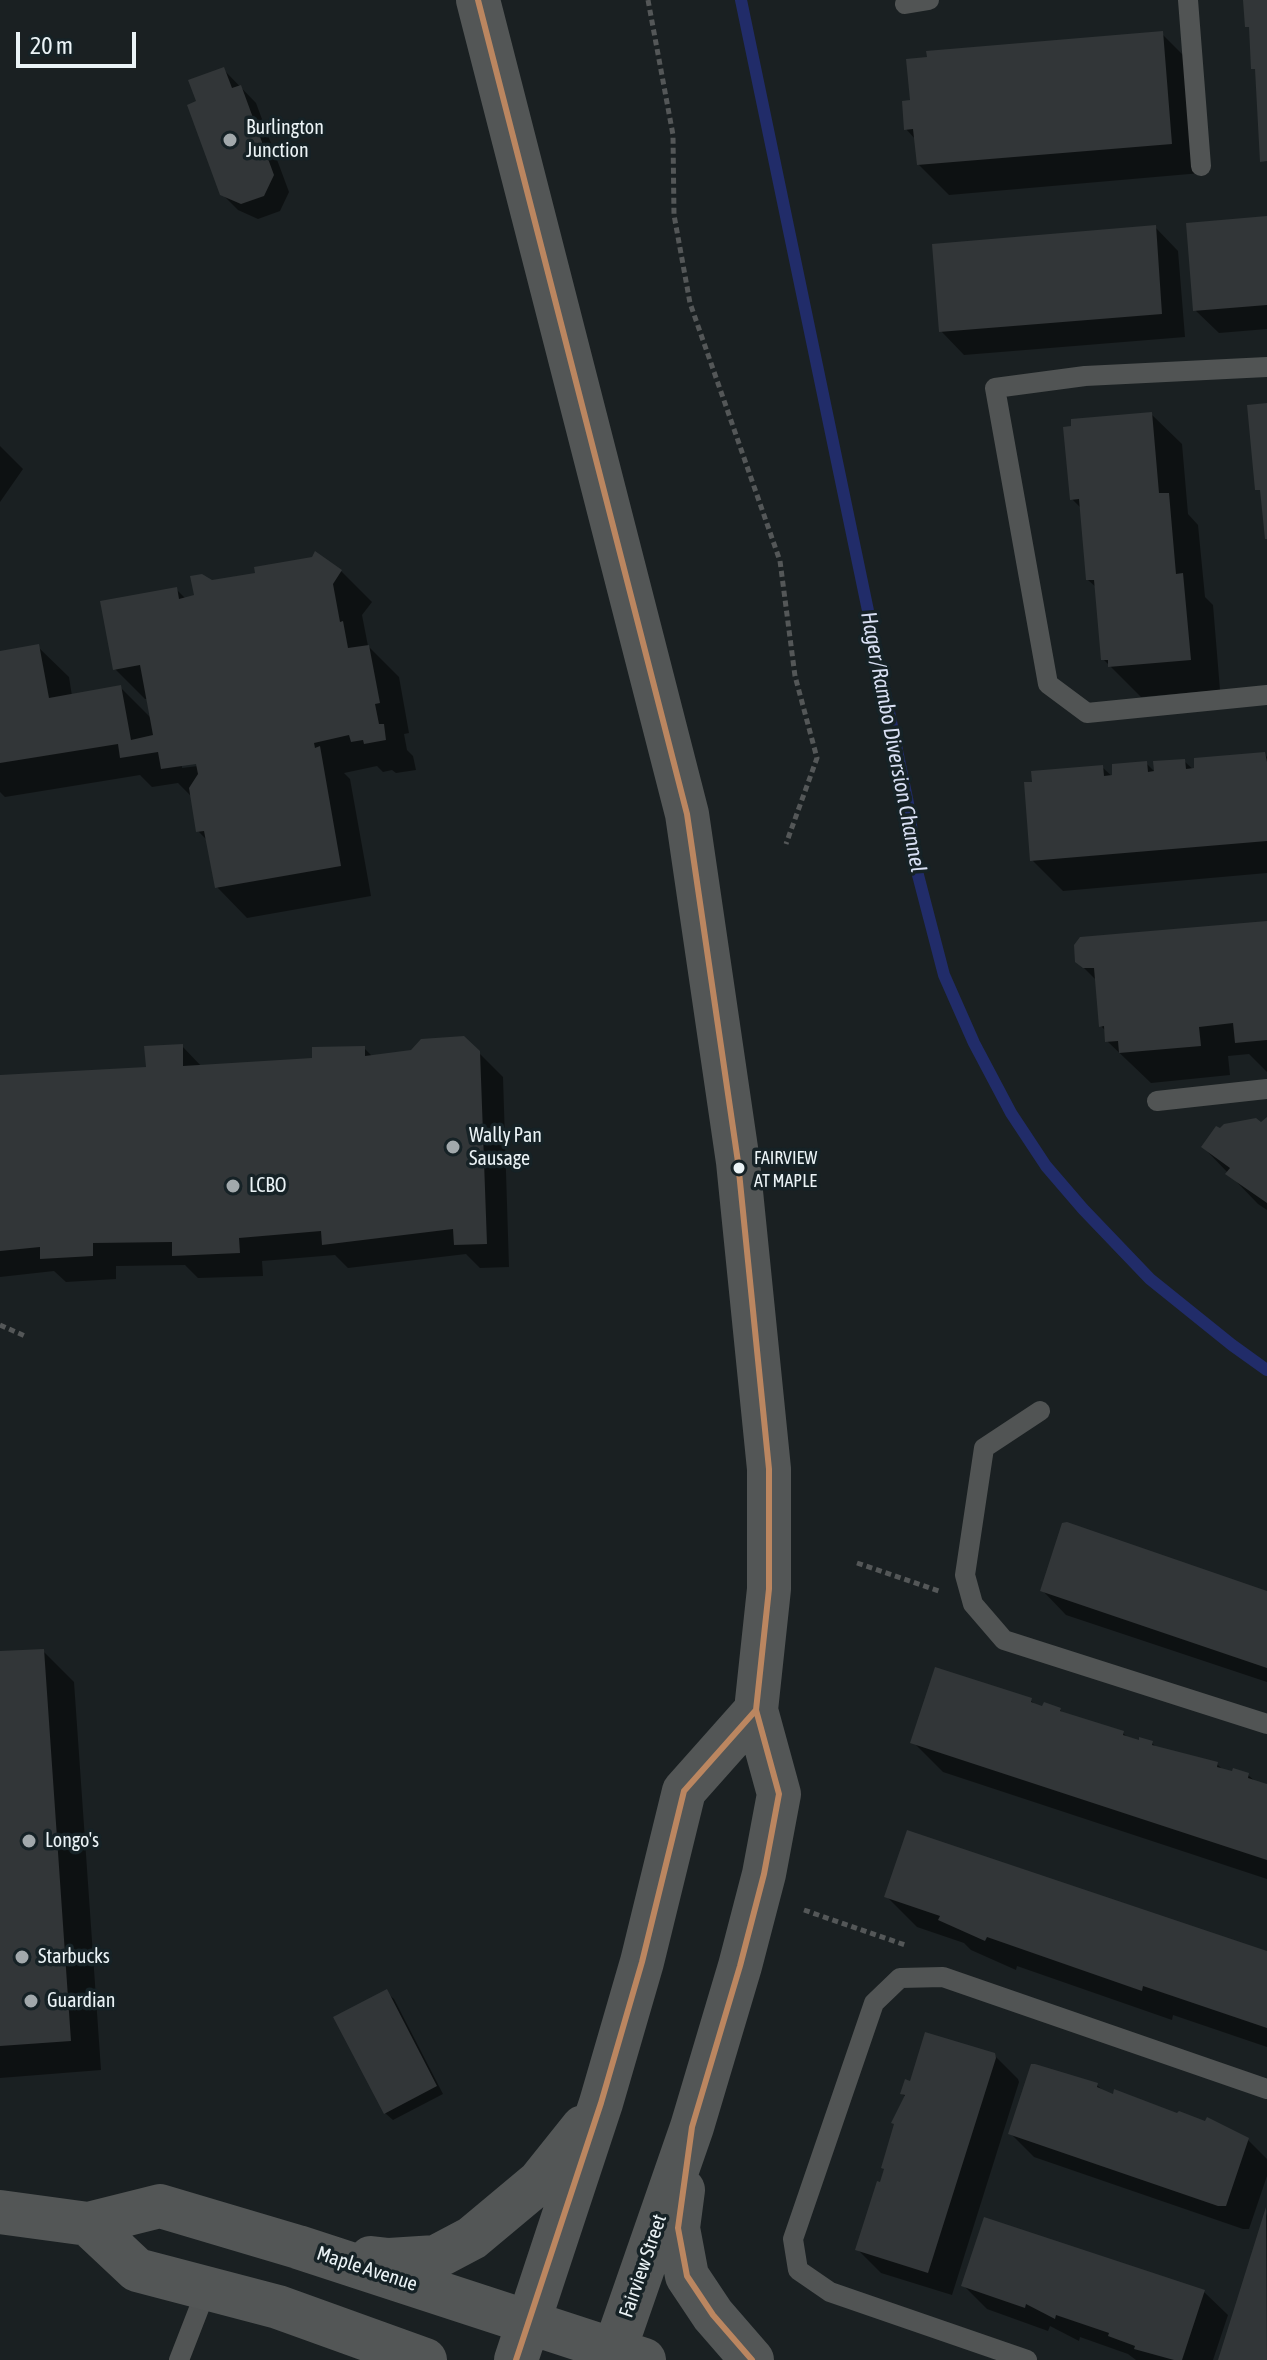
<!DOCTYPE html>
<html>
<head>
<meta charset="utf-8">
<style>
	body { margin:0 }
	#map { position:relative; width:1267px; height:2360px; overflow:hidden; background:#1a2022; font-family:"Asap Condensed",sans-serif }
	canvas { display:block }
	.scale { position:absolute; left:16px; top:32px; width:120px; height:36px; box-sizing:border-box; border:4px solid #ebf3f6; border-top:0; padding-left:10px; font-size:24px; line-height:28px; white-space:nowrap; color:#ebf3f6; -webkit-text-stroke:6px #162226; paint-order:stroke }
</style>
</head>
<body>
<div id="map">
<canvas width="1267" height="2360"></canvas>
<div class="scale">20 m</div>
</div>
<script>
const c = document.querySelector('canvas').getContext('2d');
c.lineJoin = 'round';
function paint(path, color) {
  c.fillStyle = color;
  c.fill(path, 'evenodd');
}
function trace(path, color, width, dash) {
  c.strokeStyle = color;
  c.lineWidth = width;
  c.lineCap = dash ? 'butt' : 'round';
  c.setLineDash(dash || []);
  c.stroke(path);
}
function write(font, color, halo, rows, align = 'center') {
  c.font = font + ' "Asap Condensed",sans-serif';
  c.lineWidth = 7;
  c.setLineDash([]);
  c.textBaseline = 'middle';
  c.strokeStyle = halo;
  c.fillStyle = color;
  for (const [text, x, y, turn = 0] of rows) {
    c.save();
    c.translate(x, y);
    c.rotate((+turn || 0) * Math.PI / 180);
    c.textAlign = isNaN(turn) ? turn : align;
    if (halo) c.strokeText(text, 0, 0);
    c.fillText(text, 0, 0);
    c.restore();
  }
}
const shadow = new Path2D(`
	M 1162,34 L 1192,64 L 1201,173 L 949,195 L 918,164 L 916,140 L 906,129 Z
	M 223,69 L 256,103 L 289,192 L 280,211 L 258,219 L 238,210 L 222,194 Z
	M 1267,218 L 1267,329 L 1219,333 L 1195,310 Z
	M 1155,227 L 1178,251 L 1185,337 L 964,355 L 941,331 Z
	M 1151,414 L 1182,444 L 1188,514 L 1198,525 L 1205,597 L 1213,605 L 1220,690 L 1141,697 L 1103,659 L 1097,588 L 1088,580 L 1082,509 L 1072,499 Z
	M 0,446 L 23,469 L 0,502 Z
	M 315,554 L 341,571 L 372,602 L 362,615 L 368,646 L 399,677 L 409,733 L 404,734 L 407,750 L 413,756 L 416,770 L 396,773 L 392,770 L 383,772 L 377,766 L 344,773 L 350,779 L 371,896 L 247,918 L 217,887 L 208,841 L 198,831 L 193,798 L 178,783 L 152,787 L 140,775 L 5,797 L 0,792 L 0,653 L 38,647 L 69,677 L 72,696 L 120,687 L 152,719 L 148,699 L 145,699 L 115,669 L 176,589 L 186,599 L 196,597 L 211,582 L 258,575 L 313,558 ZM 206,761 L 206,765 L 182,768 L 182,764 Z
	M 1264,754 L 1267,757 L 1267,873 L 1063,891 L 1032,860 L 1102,767 L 1115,779 L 1146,763 L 1156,773 L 1184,761 L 1197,773 Z
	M 1267,923 L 1267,1072 L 1249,1054 L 1228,1056 L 1230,1075 L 1151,1083 L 1107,1041 L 1106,1031 L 1101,1026 L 1097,981 L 1077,961 Z
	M 182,1046 L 202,1067 L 314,1060 L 364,1048 L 373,1057 L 479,1053 L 503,1077 L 509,1267 L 480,1268 L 466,1254 L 348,1268 L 335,1255 L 262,1261 L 263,1276 L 198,1278 L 185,1265 L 116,1266 L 116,1279 L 66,1282 L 54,1271 L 0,1277 L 0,1077 L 149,1068 Z
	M 1267,1120 L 1267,1210 L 1258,1204 L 1203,1147 L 1262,1124 Z
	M 1043,1591 L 1267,1593 L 1267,1682 L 1066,1615 Z
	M 43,1651 L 74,1682 L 101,2070 L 0,2078 L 0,1653 Z
	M 1030,1700 L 1036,1705 L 1060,1710 L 1065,1715 L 1123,1733 L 1129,1739 L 1152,1743 L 1157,1748 L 1217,1764 L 1224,1771 L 1248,1775 L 1256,1782 L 1267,1786 L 1267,1879 L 943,1772 L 913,1742 Z
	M 887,1897 L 1267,1953 L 1267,2047 L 1173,2015 L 1172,2020 L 1017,1966 L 1016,1970 L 971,1950 L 964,1943 L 917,1927 Z
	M 386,1992 L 394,1999 L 443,2094 L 393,2120 L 385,2113 Z
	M 994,2055 L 1018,2079 L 1019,2082 L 952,2295 L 881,2273 L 857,2249 L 886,2171 L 883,2168 L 906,2097 L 902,2094 L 911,2084 Z
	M 1097,2085 L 1105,2093 L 1248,2140 L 1267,2159 L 1267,2176 L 1249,2229 L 1243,2229 L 1034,2157 L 1010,2133 Z
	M 1267,2213 L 1267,2360 L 1222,2360 Z
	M 963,2285 L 1204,2292 L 1228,2315 L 1213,2360 L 1136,2360 L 1128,2354 L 1080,2337 L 1079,2341 L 1050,2326 L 1048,2331 L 987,2309 Z`);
const stream = new Path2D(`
	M 741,0 L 908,803 L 918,875 L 944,975 L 974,1043 L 1011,1113 L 1046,1166 L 1083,1209 L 1150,1279 L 1232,1345 L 1267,1370`);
const building = new Path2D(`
	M 1243,0 L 1267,0 L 1267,161 L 1260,162 L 1255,69 L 1251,69 L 1249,27 L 1245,27 Z
	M 1163,31 L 1172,144 L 917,165 L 913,129 L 904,130 L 902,101 L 910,100 L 906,59 L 927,57 L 926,51 Z
	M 224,67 L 232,88 L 241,85 L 274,175 L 264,196 L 241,204 L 220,195 L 187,105 L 196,101 L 188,80 Z
	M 1267,216 L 1267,305 L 1193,311 L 1186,223 Z
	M 1156,225 L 1162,314 L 939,332 L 932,244 Z
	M 1267,403 L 1267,539 L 1265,539 L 1260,490 L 1255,490 L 1247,405 Z
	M 1152,412 L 1159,493 L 1169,493 L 1176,574 L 1183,573 L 1191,660 L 1108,667 L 1108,660 L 1101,660 L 1094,580 L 1086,580 L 1079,499 L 1070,500 L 1063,427 L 1071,426 L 1071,419 Z
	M 315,551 L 342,570 L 333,584 L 340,622 L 343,621 L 348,648 L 369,645 L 380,703 L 375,704 L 379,724 L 384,724 L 386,740 L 364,744 L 363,740 L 351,742 L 349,735 L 314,743 L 315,748 L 320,746 L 341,866 L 215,888 L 204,831 L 196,832 L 189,788 L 198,774 L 196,764 L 161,769 L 158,752 L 120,758 L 118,744 L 0,763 L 0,651 L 39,644 L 49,698 L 121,685 L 131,740 L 153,735 L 140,665 L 113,670 L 100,601 L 177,587 L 179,599 L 194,595 L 190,576 L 202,574 L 212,580 L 255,573 L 254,567 L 312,557 Z
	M 1265,752 L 1267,762 L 1267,841 L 1030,861 L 1024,782 L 1032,782 L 1031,771 L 1103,765 L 1104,776 L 1112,775 L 1112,764 L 1147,761 L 1148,772 L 1154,771 L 1153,761 L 1185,759 L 1186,769 L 1194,768 L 1194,758 Z
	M 1267,921 L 1267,1040 L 1235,1043 L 1233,1023 L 1199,1027 L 1201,1046 L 1119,1053 L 1118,1041 L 1105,1042 L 1104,1026 L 1099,1027 L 1094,968 L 1083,968 L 1075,962 L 1074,945 L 1080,937 Z
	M 464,1036 L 480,1051 L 487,1244 L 454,1245 L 453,1229 L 322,1245 L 321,1231 L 239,1238 L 240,1253 L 172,1256 L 172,1242 L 93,1243 L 93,1256 L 40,1259 L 40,1247 L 0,1251 L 0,1075 L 146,1067 L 144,1046 L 183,1044 L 183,1066 L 312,1058 L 312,1047 L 365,1046 L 365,1056 L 411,1050 L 421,1039 Z
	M 1267,1117 L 1267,1203 L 1225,1174 L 1230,1168 L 1201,1147 L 1216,1126 L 1220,1128 L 1224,1124 L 1256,1118 L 1261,1122 Z
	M 1067,1522 L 1267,1591 L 1267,1668 L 1040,1591 L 1062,1523 Z
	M 44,1649 L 71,2041 L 0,2046 L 0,1651 Z
	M 935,1667 L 1032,1698 L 1031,1702 L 1042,1706 L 1044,1702 L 1061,1708 L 1060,1711 L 1124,1731 L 1123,1735 L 1139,1740 L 1139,1737 L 1153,1741 L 1152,1745 L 1218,1762 L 1217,1767 L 1232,1771 L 1233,1768 L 1249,1773 L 1248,1778 L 1267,1784 L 1267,1860 L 910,1743 Z
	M 907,1830 L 1267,1951 L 1267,2028 L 1143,1986 L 1142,1991 L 987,1937 L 985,1941 L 938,1920 L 940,1916 L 884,1897 Z
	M 387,1989 L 437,2086 L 384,2114 L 333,2017 Z
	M 925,2032 L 995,2053 L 996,2058 L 928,2273 L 855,2250 L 877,2181 L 880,2182 L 884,2169 L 881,2168 L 894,2124 L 891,2123 L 905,2095 L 900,2094 L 905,2079 L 910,2081 Z
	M 1031,2064 L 1035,2064 L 1098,2083 L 1097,2087 L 1113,2094 L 1114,2089 L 1177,2113 L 1179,2111 L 1205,2121 L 1207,2117 L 1249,2138 L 1226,2206 L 1218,2206 L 1008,2134 Z
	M 1266,2207 L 1267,2360 L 1218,2360 Z
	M 984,2217 L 1205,2290 L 1182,2360 L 1174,2360 L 1134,2349 L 1135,2346 L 1108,2336 L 1109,2333 L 1056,2315 L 1055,2319 L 1026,2304 L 1025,2308 L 961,2286 Z`);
const path = new Path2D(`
	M 648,0 L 673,135 L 674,215 L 690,303 L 780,561 L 795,676 L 817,758 L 786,844
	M 0,1325 L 25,1336
	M 857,1563 L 939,1591
	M 804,1910 L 905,1945`);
const service = new Path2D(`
	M 1188,0 L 1201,166
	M 905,4 L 929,0
	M 1267,367 L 1085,376 L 995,388 L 1048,684 L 1087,713 L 1267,695
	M 1157,1101 L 1267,1089
	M 1040,1411 L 984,1448 L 965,1575 L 973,1604 L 1004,1640 L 1267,1724
	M 179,2360 L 207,2288
	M 1027,2360 L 830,2292 L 798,2270 L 793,2239 L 874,2003 L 900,1978 L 943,1977 L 1267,2089`);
const secondary = new Path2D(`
	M 478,0 L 687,814 L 738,1162 L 769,1469 L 769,1589 L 756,1710 L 779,1794 L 764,1874 L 740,1966 L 692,2127 L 611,2360
	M 683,2190 L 678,2228 L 687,2276 L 713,2315 L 752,2360
	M 0,2212 L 88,2224 L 160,2206 L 298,2247 L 644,2360
	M 88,2224 L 137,2270 L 278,2307 L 425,2360
	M 371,2258 L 389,2260 L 436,2257 L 472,2238 L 539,2182 L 583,2127
	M 516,2360 L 601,2103 L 642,1962 L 684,1791 L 756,1710`);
const bus1 = new Path2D(`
	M 478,0 L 687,814 L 738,1162 L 769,1469 L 769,1589 L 756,1710 L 779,1794 L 764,1874 L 740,1966 L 692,2127 L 678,2228 L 687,2276 L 713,2315 L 752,2360
	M 516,2360 L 601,2103 L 642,1962 L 684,1791 L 756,1710`);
const markers = [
	[230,140,8,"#a2a9ac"],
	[453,1147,8,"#a2a9ac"],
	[739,1168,7,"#ebf3f6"],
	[233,1186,8,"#a2a9ac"],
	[29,1841,8,"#a2a9ac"],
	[22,1957,8,"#a2a9ac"],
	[31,2001,8,"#a2a9ac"]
];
const busNames = [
	["FAIRVIEW",754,1158],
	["AT MAPLE",754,1181]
];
const poiNames = [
	["Burlington",246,128],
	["Junction",246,151],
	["Wally Pan",469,1136],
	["Sausage",469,1159],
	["LCBO",249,1186],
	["Longo's",45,1841],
	["Starbucks",38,1957],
	["Guardian",47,2001]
];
const streetNames = [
	["Fairview Street",643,2266,-71],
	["Maple Avenue",367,2269,18]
];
const waterNames = [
	["Hager/Rambo Diversion Channel",893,742,79]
];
paint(shadow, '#0007');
trace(stream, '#212c69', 12);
paint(building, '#323638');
trace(path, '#545758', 5, [6, 4]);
trace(service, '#515454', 20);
trace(secondary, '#535656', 44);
trace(bus1, '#bb8660', 6);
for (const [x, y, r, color] of markers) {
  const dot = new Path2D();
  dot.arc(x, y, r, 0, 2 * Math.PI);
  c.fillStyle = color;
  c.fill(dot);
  trace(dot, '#162226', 3);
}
write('18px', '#ebf3f6', '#162226', busNames, 'left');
write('20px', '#ebf3f6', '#162226', poiNames, 'left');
write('20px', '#ebf3f6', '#162226', streetNames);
write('italic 22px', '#d8dff3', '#162226', waterNames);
</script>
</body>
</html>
